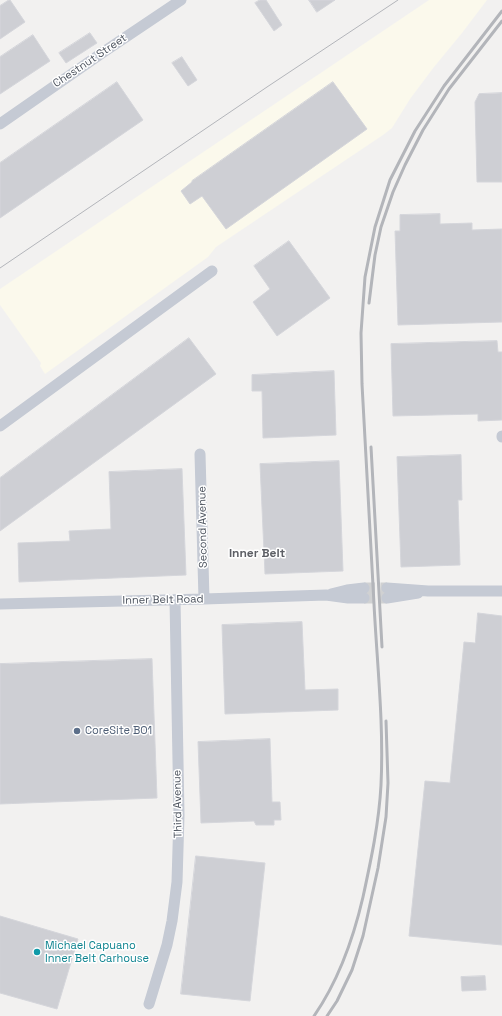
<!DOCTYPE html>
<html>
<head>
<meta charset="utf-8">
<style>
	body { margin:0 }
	canvas { display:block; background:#f2f1f0 }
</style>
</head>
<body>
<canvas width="502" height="1016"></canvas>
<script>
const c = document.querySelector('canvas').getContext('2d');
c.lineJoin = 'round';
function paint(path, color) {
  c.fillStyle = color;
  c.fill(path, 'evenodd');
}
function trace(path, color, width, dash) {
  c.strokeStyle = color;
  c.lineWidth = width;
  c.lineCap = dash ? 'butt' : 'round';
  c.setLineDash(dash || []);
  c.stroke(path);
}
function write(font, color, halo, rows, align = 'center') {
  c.font = font + ' "Space Grotesk",sans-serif';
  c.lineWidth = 3;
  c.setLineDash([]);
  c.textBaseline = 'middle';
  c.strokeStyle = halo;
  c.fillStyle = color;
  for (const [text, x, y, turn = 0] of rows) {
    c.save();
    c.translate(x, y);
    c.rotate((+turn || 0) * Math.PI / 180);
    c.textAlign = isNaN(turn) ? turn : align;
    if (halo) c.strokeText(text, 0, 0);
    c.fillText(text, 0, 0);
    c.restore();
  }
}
const commercial = new Path2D(`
	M 429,0 L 487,0 L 462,33 L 434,67 L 410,99 L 392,128 L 383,135 L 216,247 L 208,257 L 45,374 L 40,366 L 41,363 L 0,305 L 0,289 Z`);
const building = new Path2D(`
	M 9,0 L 10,0 L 25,22 L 0,39 L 0,6 Z
	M 260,0 L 266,0 L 282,25 L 274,31 L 255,3 Z
	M 309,0 L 335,0 L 317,12 Z
	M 90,33 L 97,43 L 66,63 L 59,53 Z
	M 33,35 L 50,61 L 0,94 L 0,57 Z
	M 182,57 L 197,80 L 188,86 L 172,63 Z
	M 117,82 L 143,120 L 0,218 L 0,163 Z
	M 333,82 L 367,129 L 226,229 L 202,196 L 190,204 L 181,191 L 192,182 L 192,181 Z
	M 502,93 L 502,182 L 477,182 L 475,102 L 479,94 Z
	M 440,214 L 440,224 L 472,223 L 472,230 L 502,229 L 502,322 L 398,325 L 395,231 L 400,231 L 400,215 Z
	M 289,241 L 330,298 L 277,336 L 253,302 L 270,289 L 254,266 Z
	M 189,338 L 216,374 L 0,531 L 0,478 Z
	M 497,341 L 498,352 L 502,352 L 502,420 L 478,421 L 478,414 L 393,416 L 391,344 Z
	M 334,371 L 336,435 L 263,438 L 262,391 L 252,391 L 252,375 Z
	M 461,455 L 462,500 L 458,500 L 460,565 L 401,567 L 397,457 Z
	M 339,461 L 343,571 L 265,574 L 260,464 Z
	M 182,469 L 186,575 L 19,582 L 18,543 L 70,541 L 69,531 L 111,529 L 109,472 Z
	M 478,613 L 502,616 L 502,945 L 409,936 L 425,781 L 450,783 L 464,642 L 475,643 Z
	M 302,622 L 305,690 L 338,689 L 338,710 L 225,714 L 222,625 Z
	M 152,659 L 157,798 L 0,804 L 0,664 Z
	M 270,739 L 272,802 L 280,802 L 281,820 L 274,820 L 274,825 L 256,825 L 254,821 L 201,823 L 198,742 Z
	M 196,856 L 265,863 L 250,1001 L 181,994 Z
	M 0,916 L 78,939 L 57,1009 L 0,993 Z
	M 485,976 L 486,990 L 462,991 L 461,977 Z`);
const streetTunnel = new Path2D(`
	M 364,588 L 387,588
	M 364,598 L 387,598`);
const street = new Path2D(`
	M 0,124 L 102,53 L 181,0
	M 0,426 L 212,271
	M 502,436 L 502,437
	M 200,454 L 204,599
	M 387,588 L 428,591 L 502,591
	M 331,594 L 347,590 L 364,588
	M 387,598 L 418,593
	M 0,604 L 204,599 L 326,595 L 348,598 L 364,598
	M 149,1004 L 167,945 L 172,921 L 177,882 L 179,815 L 175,600`);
const tram = new Path2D(`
	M 0,268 L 267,87 L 398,0`);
const rail = new Path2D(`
	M 369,303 L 375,255 L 381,227 L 393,192 L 405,165 L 423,130 L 449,89 L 502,21
	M 371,447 L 382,647
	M 314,1016 C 339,980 353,940 363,897 C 371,860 379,823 381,785 C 384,725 377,663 374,604 C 370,530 366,457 362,384 L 361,333 L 365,277 L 375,227 L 390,180 L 415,131 L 444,86 L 502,11
	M 327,1016 L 337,1001 L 352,970 L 363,936 L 378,868 L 386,817 L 388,783 L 386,721`);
const markers = [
	[77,731,4,"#5c6f8a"],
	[37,952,4,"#0f9aa8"]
];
const streetNames = [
	["Chestnut Street",90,61,-34],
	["Second Avenue",203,527,-91],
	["Inner Belt Road",163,600,-1],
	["Third Avenue",178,804,-91]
];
const serviceNames = [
	["CoreSite BO1",85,731]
];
const cultureNames = [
	["Michael Capuano",45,946],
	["Inner Belt Carhouse",45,959]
];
const neighbourhoodNames = [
	["Inner Belt",257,554]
];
paint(commercial, '#fbf9ec');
paint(building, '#cecfd4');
trace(building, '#d5d6db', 1);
trace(streetTunnel, '#d0d1d2', 11, [11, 5.5]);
trace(street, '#c5cad4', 11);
trace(tram, '#b3b5ba', 1);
trace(rail, '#b3b5ba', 3);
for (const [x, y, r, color] of markers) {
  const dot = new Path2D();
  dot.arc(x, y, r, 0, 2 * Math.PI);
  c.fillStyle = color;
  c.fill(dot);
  trace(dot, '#fff', 1.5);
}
write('11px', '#4a515c', '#fff', streetNames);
write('11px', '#4e5e75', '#fff', serviceNames, 'left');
write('11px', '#0d838f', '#fff', cultureNames, 'left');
write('bold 12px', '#5d5f65', '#fff', neighbourhoodNames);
</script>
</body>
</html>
